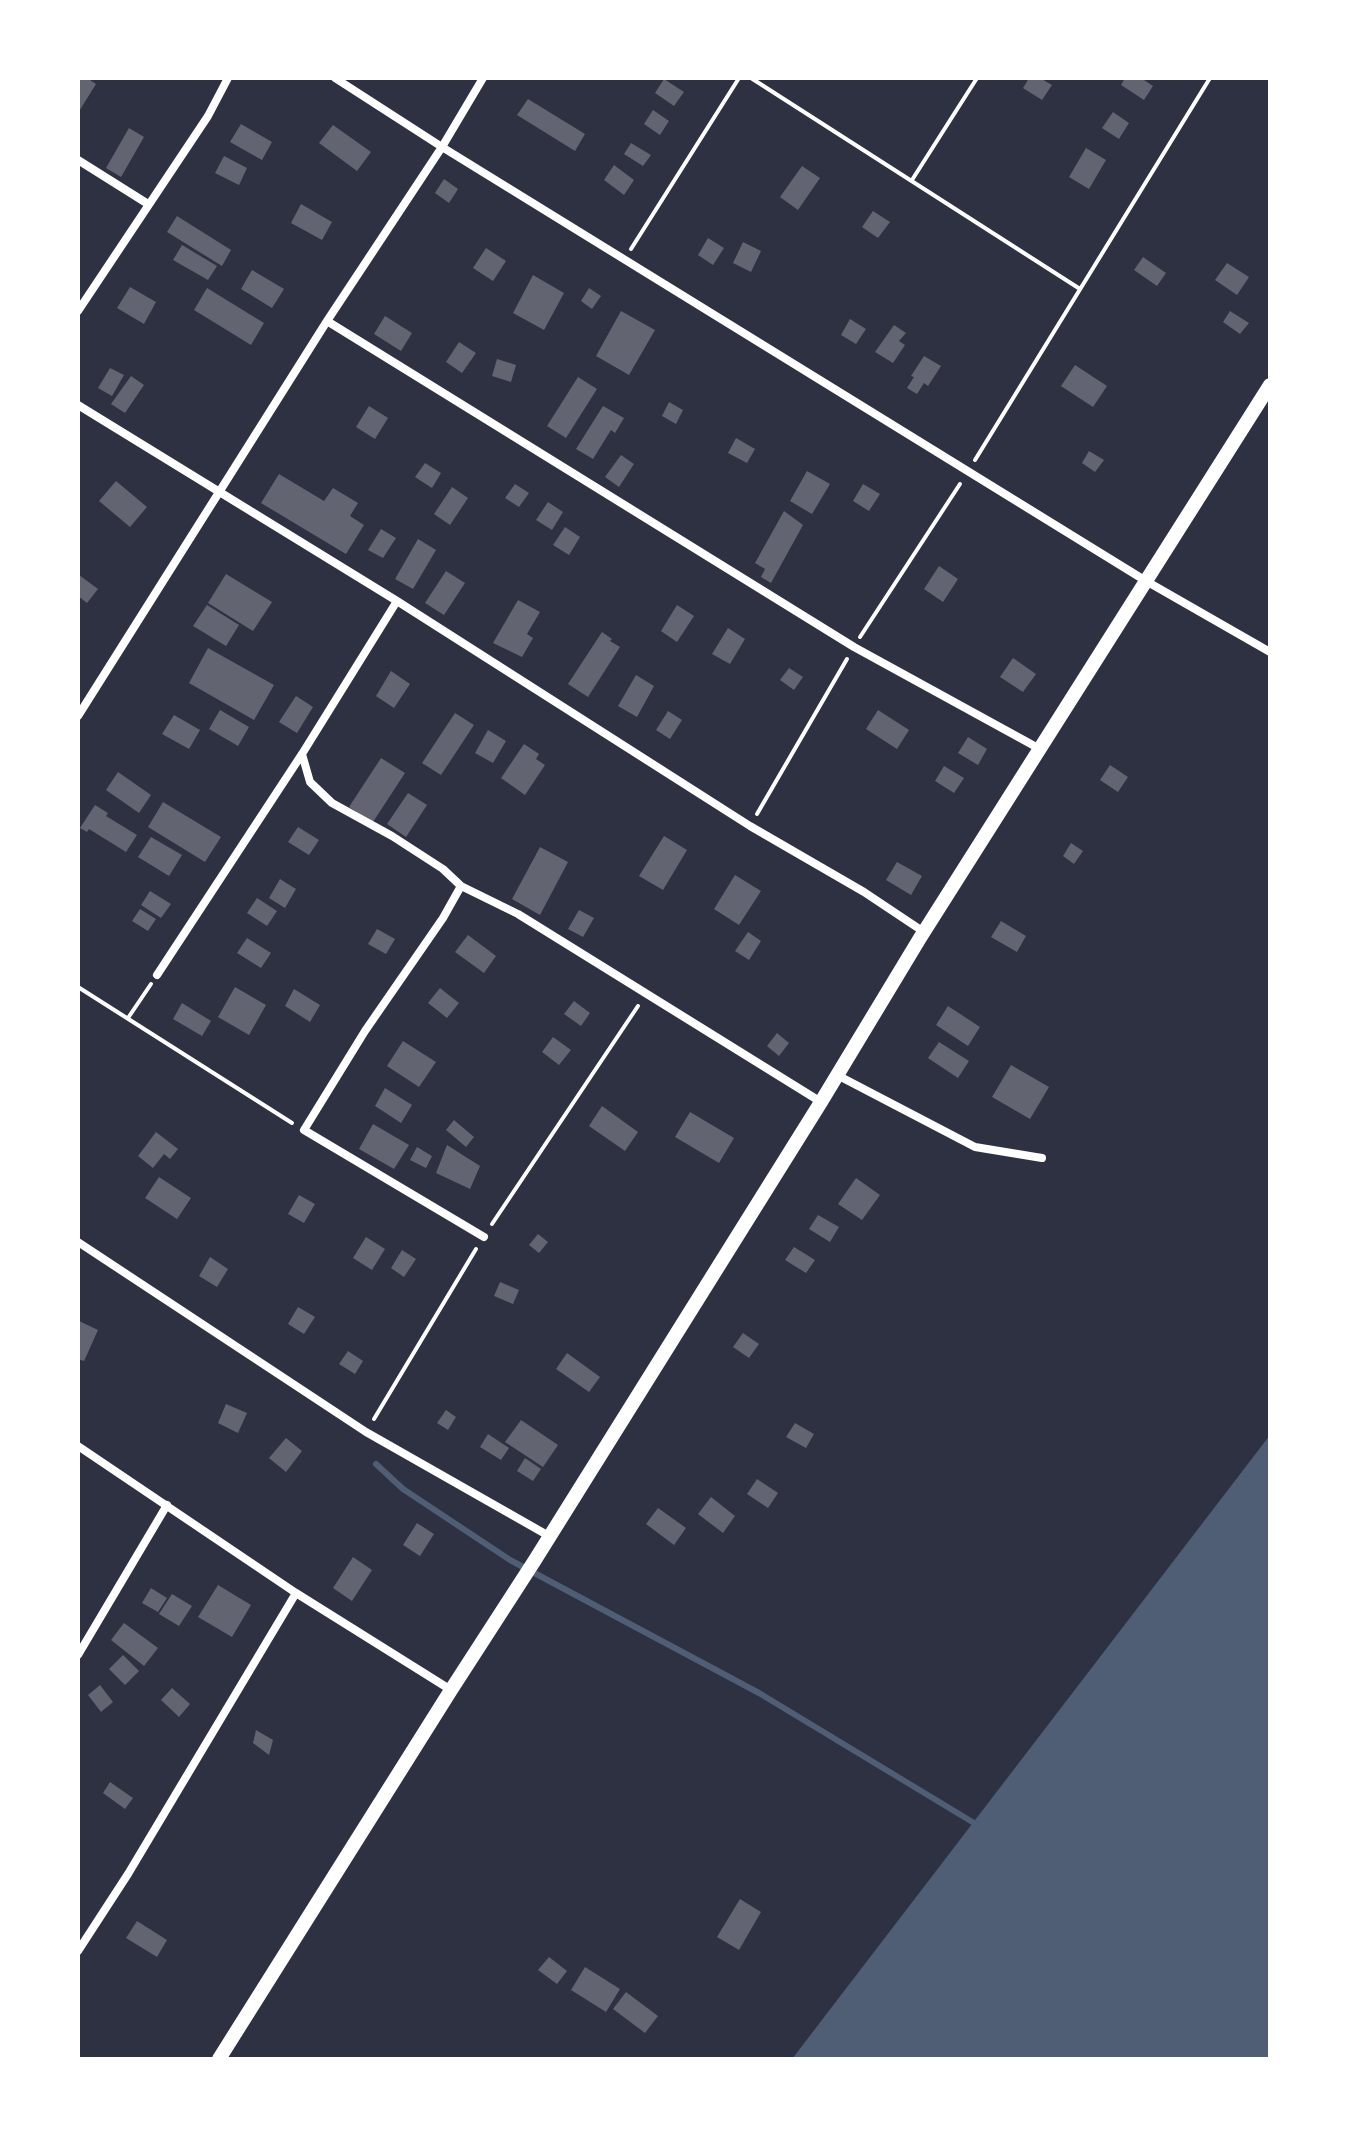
<!DOCTYPE html>
<html>
<head>
<meta charset="utf-8">
<style>
	body { margin:0 }
	#map { position:relative; width:1348px; height:2137px; overflow:hidden; background:#2d3142; font-family:"Archivo Narrow",sans-serif }
	canvas { display:block }
	.frame { position:absolute; inset:0; border:80px solid #fff; pointer-events:none }
</style>
</head>
<body>
<div id="map">
<canvas width="1348" height="2137"></canvas>
<div class="frame"></div>
</div>
<script>
const c = document.querySelector('canvas').getContext('2d');
c.lineJoin = 'round';
function paint(path, color) {
  c.fillStyle = color;
  c.fill(path, 'evenodd');
}
function trace(path, color, width, dash) {
  c.strokeStyle = color;
  c.lineWidth = width;
  c.lineCap = dash ? 'butt' : 'round';
  c.setLineDash(dash || []);
  c.stroke(path);
}
const water = new Path2D(`
	M 1270,1435 L 1270,2059 L 792,2059 Z`);
const stream = new Path2D(`
	M 376,1464 L 403,1489 L 510,1560 L 759,1693 L 979,1826`);
const building = new Path2D(`
	M 78,78 L 87,78 L 96,84 L 78,113 Z
	M 1029,78 L 1040,78 L 1052,85 L 1042,100 L 1023,88 Z
	M 1125,78 L 1141,78 L 1153,86 L 1144,100 L 1121,85 Z
	M 664,79 L 684,92 L 674,106 L 655,93 Z
	M 528,99 L 585,134 L 575,151 L 517,115 Z
	M 653,110 L 669,121 L 660,135 L 644,124 Z
	M 1113,112 L 1129,123 L 1119,139 L 1102,128 Z
	M 241,124 L 272,142 L 262,160 L 230,142 Z
	M 333,125 L 371,152 L 357,171 L 319,143 Z
	M 129,128 L 144,137 L 121,177 L 106,168 Z
	M 631,143 L 651,155 L 643,166 L 624,154 Z
	M 1086,148 L 1106,160 L 1089,189 L 1069,177 Z
	M 224,156 L 247,168 L 239,185 L 215,173 Z
	M 614,165 L 634,180 L 624,195 L 604,180 Z
	M 802,166 L 820,178 L 798,210 L 780,197 Z
	M 444,179 L 458,189 L 449,203 L 435,193 Z
	M 301,204 L 332,222 L 322,240 L 291,223 Z
	M 873,211 L 890,222 L 878,238 L 862,227 Z
	M 177,216 L 231,250 L 222,266 L 167,232 Z
	M 708,238 L 724,248 L 713,265 L 698,255 Z
	M 743,242 L 761,251 L 751,272 L 733,263 Z
	M 182,245 L 217,266 L 208,280 L 173,260 Z
	M 486,248 L 506,261 L 493,281 L 473,268 Z
	M 1143,257 L 1166,273 L 1157,286 L 1134,270 Z
	M 1227,263 L 1249,277 L 1237,295 L 1215,280 Z
	M 252,270 L 284,289 L 272,308 L 241,289 Z
	M 533,275 L 564,293 L 544,330 L 513,313 Z
	M 130,287 L 156,302 L 144,324 L 117,308 Z
	M 207,288 L 264,323 L 251,345 L 194,310 Z
	M 589,288 L 601,296 L 592,309 L 581,301 Z
	M 621,311 L 655,330 L 629,375 L 596,356 Z
	M 1230,311 L 1249,323 L 1240,334 L 1223,322 Z
	M 385,316 L 412,333 L 401,351 L 374,334 Z
	M 850,319 L 866,329 L 856,344 L 841,335 Z
	M 894,325 L 906,333 L 899,341 L 905,345 L 893,363 L 875,352 Z
	M 459,342 L 476,353 L 462,373 L 446,362 Z
	M 924,356 L 941,366 L 928,386 L 924,383 L 917,394 L 907,388 L 914,377 L 911,376 Z
	M 497,359 L 516,365 L 511,382 L 492,376 Z
	M 1075,365 L 1107,386 L 1093,407 L 1061,386 Z
	M 110,368 L 124,375 L 112,396 L 98,388 Z
	M 131,376 L 144,385 L 125,413 L 111,404 Z
	M 578,377 L 597,389 L 566,438 L 547,426 Z
	M 669,402 L 683,410 L 676,424 L 662,416 Z
	M 369,406 L 388,418 L 375,439 L 356,427 Z
	M 603,406 L 624,418 L 615,433 L 611,430 L 593,459 L 576,449 Z
	M 736,438 L 755,449 L 747,463 L 728,453 Z
	M 1089,451 L 1104,460 L 1095,472 L 1082,463 Z
	M 621,455 L 634,464 L 619,487 L 605,477 Z
	M 425,463 L 441,473 L 432,488 L 415,477 Z
	M 807,471 L 830,484 L 812,514 L 790,501 Z
	M 279,474 L 324,501 L 333,488 L 358,503 L 350,516 L 364,525 L 346,554 L 261,503 Z
	M 116,481 L 147,507 L 130,527 L 99,501 Z
	M 515,484 L 529,493 L 519,507 L 505,498 Z
	M 863,484 L 880,494 L 869,511 L 853,501 Z
	M 452,487 L 468,498 L 450,525 L 434,514 Z
	M 548,502 L 563,512 L 552,530 L 536,520 Z
	M 784,511 L 803,525 L 771,583 L 761,577 L 765,569 L 755,563 Z
	M 565,527 L 580,537 L 569,555 L 553,545 Z
	M 381,529 L 396,538 L 383,558 L 368,550 Z
	M 418,539 L 436,550 L 413,589 L 395,579 Z
	M 939,566 L 958,579 L 943,602 L 924,589 Z
	M 446,571 L 465,583 L 444,615 L 425,603 Z
	M 226,574 L 272,602 L 253,631 L 208,603 Z
	M 79,575 L 98,589 L 87,603 L 78,596 Z
	M 518,600 L 540,612 L 527,634 L 533,638 L 522,657 L 493,643 Z
	M 207,605 L 239,625 L 226,646 L 193,626 Z
	M 677,605 L 694,616 L 677,642 L 661,631 Z
	M 728,628 L 745,639 L 730,664 L 712,654 Z
	M 602,632 L 612,639 L 610,641 L 620,647 L 588,697 L 568,684 Z
	M 208,648 L 274,685 L 254,720 L 189,683 Z
	M 1013,658 L 1036,674 L 1023,692 L 1000,677 Z
	M 789,668 L 803,677 L 794,690 L 780,680 Z
	M 391,671 L 410,684 L 394,708 L 376,696 Z
	M 636,675 L 654,686 L 637,717 L 618,706 Z
	M 296,696 L 313,707 L 297,733 L 279,722 Z
	M 220,710 L 249,727 L 238,746 L 209,729 Z
	M 878,710 L 909,730 L 897,749 L 866,729 Z
	M 668,711 L 682,720 L 670,739 L 656,730 Z
	M 455,713 L 474,725 L 441,775 L 422,763 Z
	M 174,715 L 200,730 L 189,749 L 162,734 Z
	M 488,730 L 506,741 L 493,763 L 475,753 Z
	M 968,737 L 987,749 L 978,765 L 958,753 Z
	M 524,744 L 539,754 L 536,759 L 545,765 L 525,795 L 501,778 Z
	M 381,758 L 405,773 L 373,822 L 349,807 Z
	M 1110,765 L 1128,777 L 1118,792 L 1100,780 Z
	M 944,766 L 964,778 L 954,793 L 935,781 Z
	M 118,772 L 151,795 L 139,813 L 106,790 Z
	M 408,793 L 427,805 L 406,837 L 387,824 Z
	M 163,802 L 221,837 L 205,862 L 148,827 Z
	M 95,805 L 108,813 L 106,816 L 137,835 L 126,852 L 89,829 L 87,832 L 80,828 Z
	M 298,827 L 319,840 L 309,855 L 288,842 Z
	M 664,836 L 687,850 L 663,890 L 639,876 Z
	M 151,837 L 182,855 L 169,876 L 138,857 Z
	M 1071,843 L 1083,851 L 1074,864 L 1063,856 Z
	M 540,847 L 568,862 L 540,915 L 512,899 Z
	M 897,862 L 922,876 L 911,895 L 886,880 Z
	M 735,875 L 761,891 L 739,925 L 714,909 Z
	M 280,879 L 296,889 L 285,908 L 269,898 Z
	M 150,891 L 171,904 L 161,918 L 141,905 Z
	M 257,898 L 277,911 L 267,926 L 247,913 Z
	M 140,909 L 156,919 L 148,931 L 132,921 Z
	M 579,910 L 594,918 L 583,937 L 568,929 Z
	M 1001,921 L 1026,936 L 1017,952 L 991,937 Z
	M 377,929 L 395,939 L 386,954 L 368,944 Z
	M 748,932 L 761,941 L 749,960 L 735,951 Z
	M 468,935 L 496,956 L 484,973 L 455,952 Z
	M 247,938 L 271,953 L 261,968 L 237,953 Z
	M 235,987 L 266,1005 L 249,1035 L 218,1017 Z
	M 440,988 L 459,1003 L 447,1018 L 428,1003 Z
	M 294,989 L 320,1005 L 310,1022 L 285,1006 Z
	M 574,1001 L 590,1013 L 581,1026 L 564,1014 Z
	M 182,1003 L 211,1021 L 202,1036 L 173,1019 Z
	M 948,1006 L 980,1027 L 968,1046 L 936,1025 Z
	M 777,1033 L 789,1043 L 779,1056 L 767,1046 Z
	M 553,1037 L 571,1050 L 559,1065 L 542,1052 Z
	M 403,1041 L 436,1062 L 419,1087 L 387,1066 Z
	M 939,1042 L 969,1061 L 958,1078 L 928,1058 Z
	M 1011,1065 L 1049,1087 L 1030,1119 L 992,1097 Z
	M 385,1088 L 412,1105 L 401,1123 L 375,1106 Z
	M 602,1106 L 638,1132 L 625,1151 L 589,1126 Z
	M 690,1112 L 734,1138 L 719,1163 L 675,1137 Z
	M 454,1120 L 474,1137 L 466,1147 L 446,1130 Z
	M 373,1124 L 409,1145 L 394,1169 L 359,1149 Z
	M 156,1132 L 178,1149 L 170,1159 L 164,1154 L 153,1168 L 138,1156 Z
	M 447,1145 L 480,1166 L 470,1189 L 436,1173 Z
	M 417,1147 L 432,1156 L 426,1168 L 410,1160 Z
	M 159,1177 L 191,1198 L 177,1219 L 145,1198 Z
	M 856,1178 L 880,1195 L 862,1220 L 838,1204 Z
	M 299,1195 L 315,1204 L 304,1223 L 288,1214 Z
	M 818,1215 L 839,1227 L 830,1242 L 809,1229 Z
	M 538,1234 L 548,1242 L 539,1253 L 529,1245 Z
	M 366,1237 L 385,1249 L 372,1270 L 353,1258 Z
	M 794,1247 L 815,1260 L 806,1273 L 785,1260 Z
	M 402,1250 L 416,1259 L 404,1277 L 391,1268 Z
	M 210,1257 L 228,1269 L 217,1287 L 199,1276 Z
	M 500,1282 L 519,1290 L 513,1304 L 494,1296 Z
	M 298,1307 L 315,1317 L 304,1334 L 288,1324 Z
	M 79,1321 L 98,1330 L 84,1361 L 78,1359 Z
	M 743,1333 L 759,1344 L 749,1358 L 733,1347 Z
	M 348,1351 L 363,1361 L 355,1374 L 339,1364 Z
	M 567,1353 L 600,1377 L 589,1392 L 556,1369 Z
	M 226,1404 L 247,1413 L 238,1433 L 218,1423 Z
	M 446,1410 L 456,1417 L 448,1430 L 437,1423 Z
	M 521,1420 L 558,1445 L 543,1467 L 505,1442 Z
	M 795,1423 L 814,1434 L 806,1448 L 786,1437 Z
	M 488,1434 L 509,1448 L 501,1460 L 480,1447 Z
	M 286,1438 L 302,1451 L 286,1472 L 269,1458 Z
	M 525,1458 L 541,1469 L 533,1481 L 517,1471 Z
	M 757,1479 L 778,1493 L 768,1508 L 747,1494 Z
	M 711,1497 L 735,1516 L 723,1533 L 698,1514 Z
	M 658,1508 L 686,1528 L 674,1545 L 646,1524 Z
	M 417,1523 L 434,1534 L 420,1556 L 403,1545 Z
	M 353,1557 L 372,1570 L 352,1601 L 333,1588 Z
	M 218,1585 L 251,1605 L 232,1637 L 198,1617 Z
	M 151,1588 L 167,1598 L 158,1612 L 142,1603 Z
	M 172,1594 L 192,1606 L 179,1626 L 159,1614 Z
	M 124,1623 L 158,1648 L 144,1666 L 111,1640 Z
	M 123,1655 L 139,1671 L 125,1685 L 109,1669 Z
	M 100,1685 L 113,1702 L 101,1712 L 88,1695 Z
	M 172,1688 L 190,1704 L 179,1717 L 161,1700 Z
	M 256,1730 L 273,1740 L 269,1755 L 253,1743 Z
	M 110,1782 L 133,1798 L 125,1809 L 103,1793 Z
	M 740,1899 L 761,1912 L 739,1950 L 717,1937 Z
	M 137,1921 L 167,1940 L 157,1957 L 126,1938 Z
	M 549,1957 L 567,1971 L 557,1984 L 538,1970 Z
	M 585,1967 L 620,1989 L 606,2012 L 571,1990 Z
	M 626,1992 L 658,2016 L 645,2033 L 613,2009 Z`);
const path = new Path2D(`
	M 751,78 L 1080,289
	M 912,180 L 977,78
	M 631,249 L 739,78
	M 975,460 L 1210,78
	M 860,637 L 960,484
	M 757,814 L 847,659
	M 78,987 L 292,1123
	M 128,1018 L 151,984
	M 492,1224 L 638,1006
	M 374,1419 L 476,1249`);
const minor = new Path2D(`
	M 335,78 L 442,147 L 1146,581 L 1270,652
	M 78,160 L 148,204
	M 78,311 L 208,116 L 228,78
	M 327,321 L 854,647 L 1040,749
	M 78,405 L 397,601 L 750,826 L 864,892 L 924,932
	M 78,716 L 327,321 L 442,147 L 483,78
	M 302,754 L 310,782 L 332,803 L 392,836 L 443,869 L 461,886 L 518,914 L 821,1102
	M 461,886 L 443,918 L 365,1031 L 304,1130 L 484,1237
	M 157,975 L 302,754 L 397,601
	M 837,1075 L 975,1147 L 1042,1158
	M 78,1242 L 366,1432 L 549,1536
	M 78,1446 L 296,1593 L 451,1690
	M 78,1655 L 167,1505
	M 78,1951 L 128,1874 L 296,1593`);
const tertiary = new Path2D(`
	M 219,2059 L 451,1690 L 535,1560 L 821,1102 L 920,938 L 1270,385`);
paint(water, '#4f5d75');
trace(stream, '#4f5d75', 6);
paint(building, '#626471');
trace(path, '#fff', 4);
trace(minor, '#fff', 8);
trace(tertiary, '#fff', 14);
</script>
</body>
</html>
